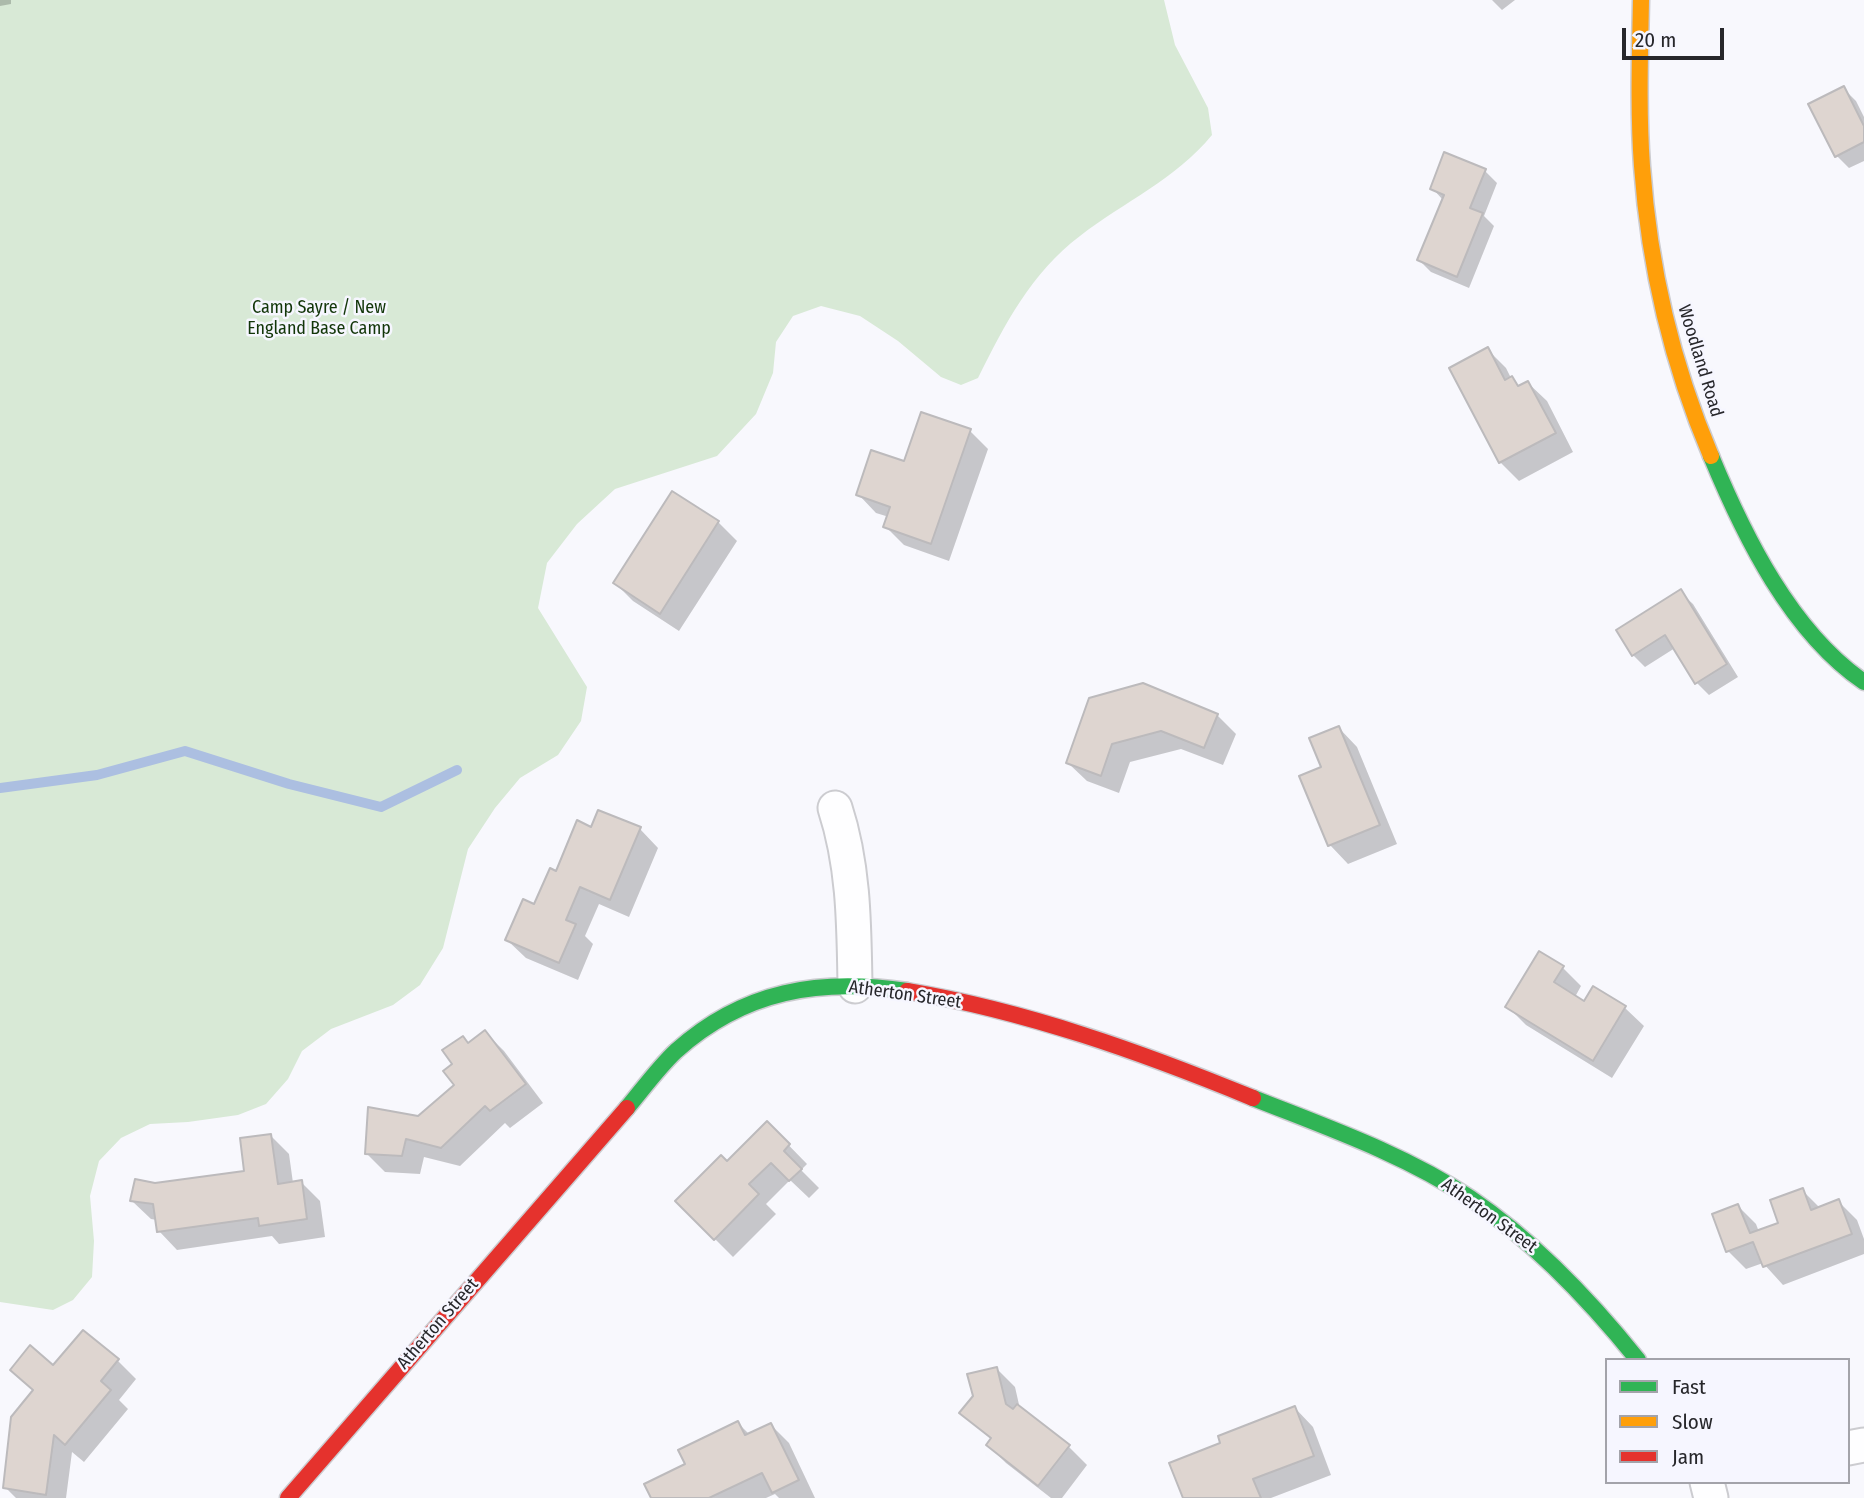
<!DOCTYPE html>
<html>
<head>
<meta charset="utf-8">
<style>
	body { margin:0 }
	#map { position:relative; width:1864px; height:1498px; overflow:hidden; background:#f8f8fd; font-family:"Fira Sans Condensed",sans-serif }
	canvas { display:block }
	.legend { position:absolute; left:1605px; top:1358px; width:245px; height:126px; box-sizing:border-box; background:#f6f6ff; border:2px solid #a3a3aa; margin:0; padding:9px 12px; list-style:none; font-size:21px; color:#27272b }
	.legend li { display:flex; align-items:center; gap:14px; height:35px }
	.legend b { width:35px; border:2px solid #a3a3aa }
	.scale { position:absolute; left:1622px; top:28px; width:102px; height:32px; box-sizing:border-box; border:4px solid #27272b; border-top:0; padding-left:9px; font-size:21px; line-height:24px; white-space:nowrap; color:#27272b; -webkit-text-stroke:5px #f6f6ff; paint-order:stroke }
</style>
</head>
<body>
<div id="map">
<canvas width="1864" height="1498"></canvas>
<ul class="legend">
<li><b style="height:9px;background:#30b455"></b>Fast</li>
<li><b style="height:9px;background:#ff9f0a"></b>Slow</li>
<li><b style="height:9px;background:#e5322d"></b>Jam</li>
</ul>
<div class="scale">20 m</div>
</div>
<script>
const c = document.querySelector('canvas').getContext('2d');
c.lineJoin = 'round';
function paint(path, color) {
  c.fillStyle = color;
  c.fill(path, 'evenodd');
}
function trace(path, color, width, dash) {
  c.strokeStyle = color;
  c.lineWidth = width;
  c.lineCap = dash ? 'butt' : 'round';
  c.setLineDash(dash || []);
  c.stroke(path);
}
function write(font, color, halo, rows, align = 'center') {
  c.font = font + ' "Fira Sans Condensed",sans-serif';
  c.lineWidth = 5;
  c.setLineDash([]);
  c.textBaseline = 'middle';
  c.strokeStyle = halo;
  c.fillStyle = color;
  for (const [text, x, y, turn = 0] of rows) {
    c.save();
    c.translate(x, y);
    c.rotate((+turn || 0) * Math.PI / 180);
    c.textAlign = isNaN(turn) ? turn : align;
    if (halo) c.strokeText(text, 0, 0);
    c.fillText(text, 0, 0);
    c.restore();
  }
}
const green = new Path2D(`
	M 0,0 L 1164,0 L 1175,45 L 1208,108 L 1212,135 C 1175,180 1125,201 1080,236 C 1031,273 1005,324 978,378 L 961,385 L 941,377 L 898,341 L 860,316 L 821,306 L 793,316 L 776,342 L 773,373 L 756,414 L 717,456 L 615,489 L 577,524 L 547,563 L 538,608 L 587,687 L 581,721 L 558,755 L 520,778 L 495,808 L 468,849 L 443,948 L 420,985 L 393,1005 L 331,1029 L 302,1051 L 288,1079 L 266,1104 L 238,1115 L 188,1122 L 150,1124 L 121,1138 L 99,1161 L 90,1196 L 94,1241 L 92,1277 L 73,1300 L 53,1310 L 0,1302 Z`);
const shadow = new Path2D(`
	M 0,0 L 11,0 L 11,4 L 0,6 Z
	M 1492,0 L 1515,0 L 1502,10 Z
	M 1843,88 L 1856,101 L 1864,117 L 1864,161 L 1849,168 L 1837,156 L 1811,105 Z
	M 1485,171 L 1497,183 L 1484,216 L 1494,226 L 1469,288 L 1431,272 L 1419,260 L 1443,200 L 1432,188 Z
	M 1487,349 L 1506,368 L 1511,378 L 1520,387 L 1528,383 L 1547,401 L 1573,452 L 1519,481 L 1500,462 L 1451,368 Z
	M 970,431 L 988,449 L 949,561 L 904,545 L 885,526 L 889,517 L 876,513 L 858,494 L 905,463 Z
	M 718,522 L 737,541 L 679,631 L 633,601 L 615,583 Z
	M 1680,592 L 1693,604 L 1738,677 L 1709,695 L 1697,683 L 1675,648 L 1645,667 L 1633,655 Z
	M 1143,685 L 1217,715 L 1236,734 L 1223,765 L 1181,749 L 1130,762 L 1119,793 L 1087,781 L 1068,763 Z
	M 1339,728 L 1357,747 L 1397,844 L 1348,864 L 1330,845 L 1323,768 Z
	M 592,829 L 640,829 L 658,848 L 629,917 L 599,904 L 585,936 L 593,944 L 578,980 L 526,958 L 507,940 L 535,906 L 557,873 Z
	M 1563,968 L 1581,986 L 1575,997 L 1585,1003 L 1594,988 L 1625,1008 L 1644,1026 L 1612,1078 L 1526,1025 L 1507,1006 Z
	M 485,1032 L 504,1051 L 543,1103 L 510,1128 L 505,1123 L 460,1166 L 424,1157 L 420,1174 L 385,1172 L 366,1153 L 418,1118 L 456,1086 L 469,1044 Z
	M 767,1123 L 807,1164 L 801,1170 L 819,1188 L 809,1198 L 790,1180 L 766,1204 L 776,1214 L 733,1257 L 677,1201 L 727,1163 Z
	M 271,1136 L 289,1154 L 293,1183 L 301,1182 L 320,1201 L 325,1237 L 279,1244 L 272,1236 L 177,1250 L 159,1231 L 157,1220 L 151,1219 L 132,1201 L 155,1185 L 246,1172 Z
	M 1802,1190 L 1820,1208 L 1838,1201 L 1857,1220 L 1864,1239 L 1864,1254 L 1783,1285 L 1763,1263 L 1746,1269 L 1728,1251 L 1738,1206 L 1756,1224 L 1759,1232 L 1780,1224 Z
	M 118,1361 L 136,1379 L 119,1400 L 128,1409 L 84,1462 L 72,1452 L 66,1498 L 16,1498 L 5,1487 L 34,1391 L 12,1370 Z
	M 997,1369 L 1015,1387 L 1020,1409 L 1069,1447 L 1087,1465 L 1062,1498 L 1051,1498 L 1006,1463 L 988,1445 L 992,1440 L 961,1413 Z
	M 1295,1408 L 1313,1427 L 1331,1475 L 1271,1498 L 1185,1498 L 1223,1444 Z
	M 738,1423 L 750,1435 L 771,1425 L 789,1443 L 815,1498 L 779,1498 L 775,1494 L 766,1498 L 653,1498 L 687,1465 Z`);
const stream = new Path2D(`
	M 0,788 L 97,775 L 185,751 L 289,784 L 381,807 L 457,770`);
const building = new Path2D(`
	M 1844,86 L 1864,126 L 1864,142 L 1835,157 L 1808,104 Z
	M 1444,152 L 1486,169 L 1470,208 L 1483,213 L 1457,277 L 1417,260 L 1444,195 L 1430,189 Z
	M 1488,347 L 1505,380 L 1512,376 L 1518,386 L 1528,381 L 1556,433 L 1499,463 L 1449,368 Z
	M 921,412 L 971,429 L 931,544 L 883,527 L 890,507 L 856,495 L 871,450 L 904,461 Z
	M 672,491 L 719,521 L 660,614 L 613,583 Z
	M 1681,589 L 1727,664 L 1695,684 L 1665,635 L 1632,656 L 1616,630 Z
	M 1143,683 L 1218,714 L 1204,748 L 1161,731 L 1112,744 L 1101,776 L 1066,763 L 1089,698 Z
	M 1339,726 L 1380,825 L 1328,846 L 1299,776 L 1321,767 L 1309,738 Z
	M 598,810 L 641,827 L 610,900 L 580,887 L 566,920 L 576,924 L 559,963 L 505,940 L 523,899 L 534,904 L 550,868 L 556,871 L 577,820 L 591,827 Z
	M 1539,951 L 1564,966 L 1554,982 L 1584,1001 L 1593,986 L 1626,1006 L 1593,1061 L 1505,1007 Z
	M 485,1030 L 526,1084 L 490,1111 L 485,1106 L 441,1148 L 406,1139 L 402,1156 L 365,1154 L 368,1107 L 418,1116 L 454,1085 L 443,1071 L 452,1064 L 442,1050 L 463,1036 L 468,1043 Z
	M 767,1121 L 790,1144 L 784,1151 L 802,1169 L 789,1181 L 771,1163 L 749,1184 L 759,1194 L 714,1240 L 675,1201 L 721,1155 L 727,1161 Z
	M 271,1134 L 278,1184 L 302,1180 L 307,1219 L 259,1226 L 258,1218 L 157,1232 L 153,1204 L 130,1201 L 135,1179 L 155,1183 L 244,1171 L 240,1138 Z
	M 1803,1188 L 1811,1210 L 1839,1199 L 1852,1234 L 1763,1267 L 1753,1242 L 1726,1252 L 1712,1214 L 1738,1204 L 1750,1233 L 1778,1223 L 1770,1200 Z
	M 83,1330 L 119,1359 L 101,1381 L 111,1390 L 65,1445 L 54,1435 L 46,1495 L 3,1488 L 11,1417 L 33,1390 L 10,1370 L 30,1345 L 53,1365 Z
	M 997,1367 L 1006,1404 L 1013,1409 L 1017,1404 L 1070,1445 L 1038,1486 L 986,1445 L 991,1438 L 959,1413 L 973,1396 L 967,1374 Z
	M 1295,1406 L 1314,1456 L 1253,1479 L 1261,1498 L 1183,1498 L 1169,1463 L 1220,1443 L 1218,1436 Z
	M 738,1421 L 745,1435 L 771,1423 L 799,1480 L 772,1493 L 762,1473 L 709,1498 L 651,1498 L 644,1484 L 685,1464 L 678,1450 Z`);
const street = new Path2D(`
	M 835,808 C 854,866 854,925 855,986
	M 1848,1448 L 1864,1445
	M 1707,1482 L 1711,1498`);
const fast = new Path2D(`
	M 1711,456 C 1744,536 1791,632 1864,682
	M 1253,1098 C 1326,1127 1404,1154 1470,1198 C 1535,1242 1589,1299 1638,1360
	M 627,1108 C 643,1089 658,1068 676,1051 C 744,990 820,978 907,991`);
const slow = new Path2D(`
	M 1641,0 C 1640,55 1638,111 1642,166 C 1649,265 1672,364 1711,456`);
const jam = new Path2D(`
	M 907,991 C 1026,1011 1141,1052 1253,1098
	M 288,1498 L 627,1108`);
const parkNames = [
	["Camp Sayre / New",319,308],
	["England Base Camp",319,329]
];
const streetNames = [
	["Woodland Road",1700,361,73],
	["Atherton Street",905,995,8],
	["Atherton Street",1489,1216,36],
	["Atherton Street",438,1324,-49]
];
paint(green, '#d8e9d6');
paint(shadow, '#0003');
trace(stream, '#acbfe1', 10);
paint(building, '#ded5d0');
trace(building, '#bcbabc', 2);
trace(street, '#ccccd0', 37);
trace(fast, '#ccccd0', 19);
trace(slow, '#ccccd0', 19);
trace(jam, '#ccccd0', 19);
trace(street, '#fefeff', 33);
trace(fast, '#30b455', 16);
trace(slow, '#ff9f0a', 16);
trace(jam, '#e5322d', 16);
write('18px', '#123609', '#f6f6ff', parkNames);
write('18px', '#27272b', '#f6f6ff', streetNames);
</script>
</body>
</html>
